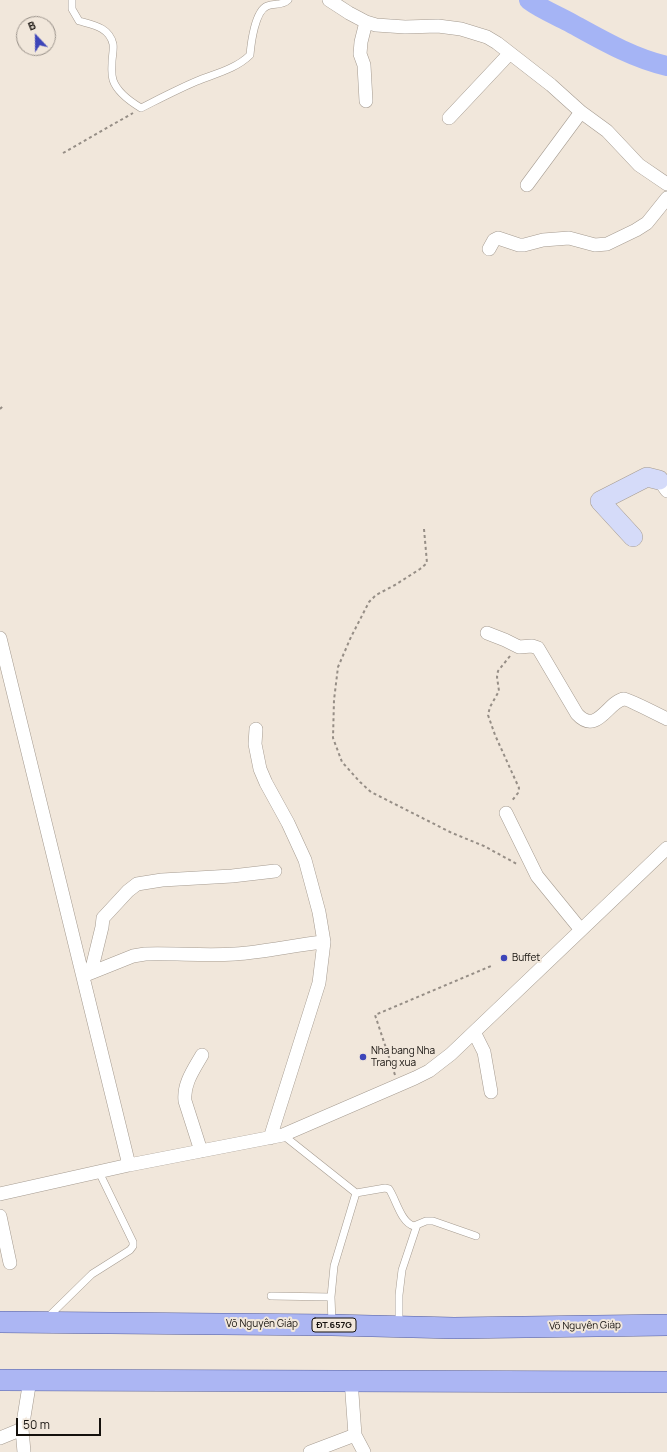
<!DOCTYPE html>
<html>
<head>
<meta charset="utf-8">
<style>
	body { margin:0 }
	#map { position:relative; width:667px; height:1452px; overflow:hidden; background:#f1e7db; font-family:Manrope,sans-serif }
	canvas { display:block }
	.north { position:absolute; left:16px; top:16px; width:40px; height:40px; box-sizing:border-box; background:#f1e7db; border:1px solid #999189; border-radius:50%; rotate:338deg; font-size:11px; font-weight:700; line-height:16px; text-align:center; color:#15110d }
	.north::after { content:''; display:block; margin:auto; width:14px; height:18px; background:#3d45b9; clip-path:polygon(50% 0,100% 100%,50% 72%,0 100%) }
	.scale { position:absolute; left:16px; top:1418px; width:85px; height:18px; box-sizing:border-box; border:2px solid #15110d; border-top:0; padding-left:5px; font-size:12px; line-height:14px; white-space:nowrap; color:#15110d; -webkit-text-stroke:3px #f1e7db; paint-order:stroke }
</style>
</head>
<body>
<div id="map">
<canvas width="667" height="1452"></canvas>
<div class="north">B</div>
<div class="scale">50 m</div>
</div>
<script>
const c = document.querySelector('canvas').getContext('2d');
c.lineJoin = 'round';
function trace(path, color, width, dash) {
  c.strokeStyle = color;
  c.lineWidth = width;
  c.lineCap = dash ? 'butt' : 'round';
  c.setLineDash(dash || []);
  c.stroke(path);
}
function write(font, color, halo, rows, align = 'center') {
  c.font = font + ' Manrope,sans-serif';
  c.lineWidth = 4;
  c.setLineDash([]);
  c.textBaseline = 'middle';
  c.strokeStyle = halo;
  c.fillStyle = color;
  for (const [text, x, y, turn = 0] of rows) {
    c.save();
    c.translate(x, y);
    c.rotate((+turn || 0) * Math.PI / 180);
    c.textAlign = isNaN(turn) ? turn : align;
    if (halo) c.strokeText(text, 0, 0);
    c.fillText(text, 0, 0);
    c.restore();
  }
}
const river = new Path2D(`
	M 529,0 C 541,9 556,15 569,22 C 600,39 632,58 667,66`);
const path = new Path2D(`
	M 63,153 L 133,113
	M 0,409 L 4,405
	M 424,529 L 427,563 L 420,569 L 395,585 L 376,595 L 369,602 L 351,637 L 338,667 L 334,700 L 333,738 L 342,762 L 360,782 L 371,792 L 452,833 L 484,846 L 517,864
	M 510,656 L 498,671 L 497,677 L 499,691 L 490,707 L 488,715 L 495,735 L 519,788 L 518,793 L 511,802
	M 395,1075 L 375,1015 L 491,966`);
const lane = new Path2D(`
	M 72,0 L 72,9 L 79,21 C 93,25 109,27 113,44 C 114,49 112,57 112,62 C 112,68 111,74 113,80 C 117,92 131,102 141,108 C 159,99 178,89 197,81 C 214,74 236,69 250,55 C 251,43 255,11 267,6 C 275,3 282,6 288,0
	M 283,1135 L 356,1193 L 334,1266 L 331,1297 L 332,1323
	M 356,1193 L 385,1188 L 389,1189 C 396,1199 401,1223 414,1226 L 426,1221 L 433,1221 L 476,1236
	M 271,1296 L 331,1297
	M 46,1319 L 92,1274 L 130,1250 L 133,1246 L 133,1242 L 99,1172
	M 399,1326 L 399,1295 L 402,1270 L 417,1225`);
const street = new Path2D(`
	M 329,0 L 349,13 L 366,22 L 376,25 L 405,27 L 438,26 L 461,29 L 487,37 L 497,43 L 551,85 L 581,112 L 607,131 L 639,165 L 667,184
	M 366,22 L 361,42 L 360,54 L 364,65 L 366,101
	M 449,118 L 510,53
	M 527,185 L 581,112
	M 489,249 L 494,240 L 498,238 L 519,245 L 524,245 L 543,240 L 569,238 L 595,245 L 607,244 L 636,230 L 647,223 L 667,198
	M 659,480 L 667,491
	M 487,633 L 505,640 L 519,647 L 532,646 L 538,648 L 577,714 C 597,736 608,701 624,699 C 628,699 661,716 667,719
	M 0,638 L 129,1165
	M 256,729 L 255,744 L 260,769 L 266,783 L 288,823 L 305,860 L 319,912 L 324,942 L 319,983 L 270,1138
	M 506,813 L 537,876 L 581,930
	M 91,972 L 102,927 L 103,918 L 128,891 L 137,884 L 162,880 L 232,876 L 275,871
	M 83,976 L 133,956 L 145,954 C 175,953 205,956 235,954 C 265,952 294,945 324,942
	M 474,1032 L 484,1052 L 491,1092
	M 201,1151 L 185,1101 C 183,1084 194,1069 202,1055
	M 0,1194 L 129,1165 L 283,1135 L 415,1078 L 429,1071 L 451,1054 L 667,848
	M 0,1216 L 10,1263
	M 355,1435 L 364,1452
	M 0,1438 L 22,1429
	M 24,1452 L 22,1429 L 30,1380
	M 310,1452 L 355,1435 L 351,1380`);
const secondary = new Path2D(`
	M 633,537 L 600,501 L 647,477 L 659,480`);
const primary = new Path2D(`
	M 0,1322 L 332,1325 L 454,1328 L 667,1325
	M 0,1380 L 667,1382`);
const markers = [
	[504,958,4,"#3d45b9"],
	[363,1057,4,"#3d45b9"]
];
const shields = [
	[334,1325,44]
];
const shieldNames = [
	["ĐT.657G",334,1325]
];
const poiNames = [
	["Buffet",512,958],
	["Nha bang Nha",371,1051],
	["Trang xua",371,1063]
];
const streetNames = [
	["Võ Nguyên Giáp",262,1324],
	["Võ Nguyên Giáp",585,1326,-1]
];
trace(river, '#a5b4f5', 20);
trace(lane, '#a59b90', 8);
trace(street, '#a59b90', 14);
trace(secondary, '#a59b90', 20);
trace(primary, '#535d9d', 22);
trace(path, '#968e86', 2, [3, 3]);
trace(lane, '#fff', 7);
trace(street, '#fff', 13);
trace(secondary, '#d5dbf9', 19);
trace(primary, '#acb6f3', 21);
for (const [x, y, r, color] of markers) {
  const dot = new Path2D();
  dot.arc(x, y, r, 0, 2 * Math.PI);
  c.fillStyle = color;
  c.fill(dot);
  trace(dot, '#f1e7db', 1.5);
}
for (const [x, y, w] of shields) {
  const box = new Path2D();
  box.roundRect(x - w / 2, y - 7, w, 14, 3);
  c.fillStyle = '#f1e7db';
  c.fill(box);
  trace(box, '#15110d', 1);
}
write('bold 9px', '#15110d', null, shieldNames);
write('10px', '#15110d', '#f1e7db', poiNames, 'left');
write('10px', '#15110d', '#f1e7db', streetNames);
</script>
</body>
</html>
